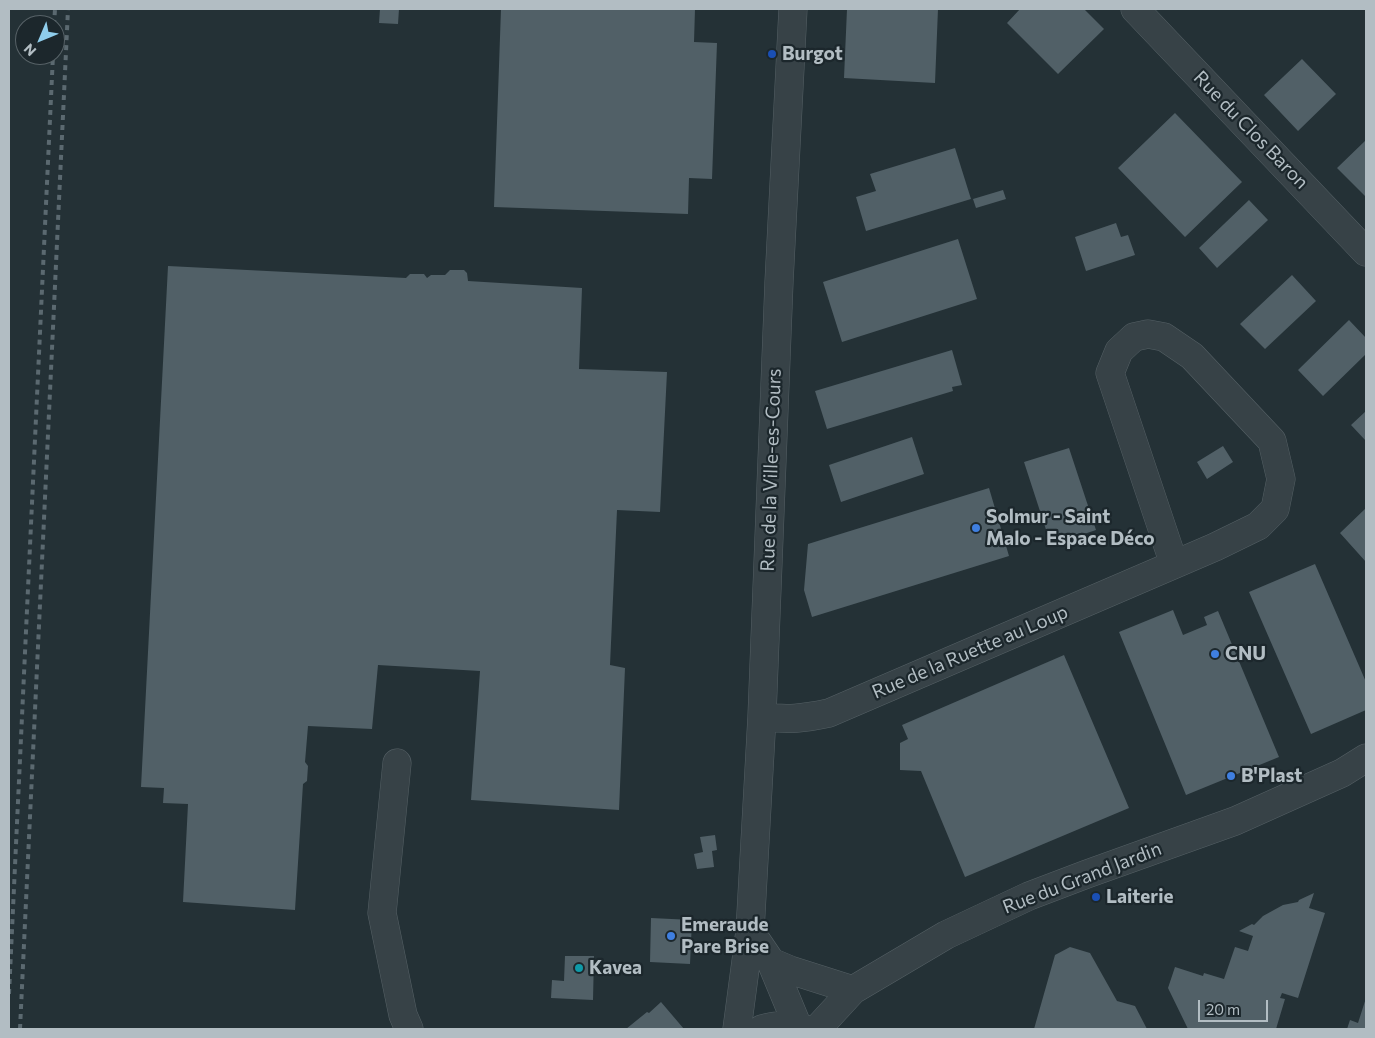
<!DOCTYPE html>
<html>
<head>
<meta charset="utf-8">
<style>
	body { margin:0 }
	#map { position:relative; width:1375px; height:1038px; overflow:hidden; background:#243136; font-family:Commissioner,sans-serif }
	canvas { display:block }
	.frame { position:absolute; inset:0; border:10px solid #b2bdc3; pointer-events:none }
	.north { position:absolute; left:15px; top:15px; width:50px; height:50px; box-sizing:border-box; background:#1c272c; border:1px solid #586368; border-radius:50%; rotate:225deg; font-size:14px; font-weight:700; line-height:20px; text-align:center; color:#b2bdc3 }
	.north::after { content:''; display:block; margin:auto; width:18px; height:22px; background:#8fcdeb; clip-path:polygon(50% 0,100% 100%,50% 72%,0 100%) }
	.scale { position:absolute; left:1198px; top:1000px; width:70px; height:22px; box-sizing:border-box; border:2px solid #b2bdc3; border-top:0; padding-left:6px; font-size:15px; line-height:18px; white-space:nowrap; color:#b2bdc3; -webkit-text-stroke:4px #1c272c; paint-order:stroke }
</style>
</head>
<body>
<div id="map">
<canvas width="1375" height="1038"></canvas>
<div class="frame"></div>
<div class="north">N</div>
<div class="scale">20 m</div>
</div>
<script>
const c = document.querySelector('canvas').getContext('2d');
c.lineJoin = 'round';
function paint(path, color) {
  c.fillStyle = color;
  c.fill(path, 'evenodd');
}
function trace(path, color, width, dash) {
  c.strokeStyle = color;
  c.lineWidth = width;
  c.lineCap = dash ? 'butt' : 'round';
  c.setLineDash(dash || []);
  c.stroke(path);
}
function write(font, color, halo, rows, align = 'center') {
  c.font = font + ' Commissioner,sans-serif';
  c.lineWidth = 4.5;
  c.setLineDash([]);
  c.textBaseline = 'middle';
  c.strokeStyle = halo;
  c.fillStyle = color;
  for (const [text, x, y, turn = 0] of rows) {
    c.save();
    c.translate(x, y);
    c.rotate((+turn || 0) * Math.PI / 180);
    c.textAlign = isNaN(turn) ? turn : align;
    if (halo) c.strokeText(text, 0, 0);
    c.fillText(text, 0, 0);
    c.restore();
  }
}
const building = new Path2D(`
	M 380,9 L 399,9 L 398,24 L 379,23 Z
	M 501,9 L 695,9 L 694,42 L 717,43 L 712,179 L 689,178 L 688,214 L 494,207 Z
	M 847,9 L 938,9 L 935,83 L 844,78 Z
	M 1020,9 L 1084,9 L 1104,29 L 1058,74 L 1007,23 Z
	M 1302,59 L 1336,94 L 1298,131 L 1264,95 Z
	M 1175,113 L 1242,182 L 1185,237 L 1118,168 Z
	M 1366,140 L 1366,197 L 1337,168 Z
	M 955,148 L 971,199 L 866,231 L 856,197 L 876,191 L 870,174 Z
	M 1003,190 L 1006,199 L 976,208 L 973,199 Z
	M 1249,200 L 1268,220 L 1217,268 L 1199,248 Z
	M 1116,223 L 1121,237 L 1128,235 L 1135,255 L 1086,271 L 1075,237 Z
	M 958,239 L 977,299 L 842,342 L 823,282 Z
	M 168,266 L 406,278 L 410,274 L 424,274 L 427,278 L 431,275 L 445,275 L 450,270 L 464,270 L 467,273 L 468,281 L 582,288 L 579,369 L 667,372 L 660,512 L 617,510 L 610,665 L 625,668 L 619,810 L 471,800 L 480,671 L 378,665 L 372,729 L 308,726 L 305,762 L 308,766 L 307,781 L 303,784 L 295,910 L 183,902 L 188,804 L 163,803 L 164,788 L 141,787 Z
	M 1292,275 L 1316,301 L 1265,349 L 1240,324 Z
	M 1349,320 L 1366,338 L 1366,354 L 1323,396 L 1298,370 Z
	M 952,350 L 962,385 L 952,387 L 953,391 L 827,429 L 815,391 Z
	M 1366,411 L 1366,441 L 1351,425 Z
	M 912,437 L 924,474 L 841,502 L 829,465 Z
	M 1223,446 L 1233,462 L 1207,479 L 1197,462 Z
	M 1069,448 L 1096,530 L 1051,545 L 1024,462 Z
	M 989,488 L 1009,556 L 812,617 L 804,590 L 808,544 Z
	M 1366,508 L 1366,562 L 1340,533 Z
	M 1315,564 L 1366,682 L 1366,710 L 1311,734 L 1249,592 Z
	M 1173,610 L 1183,635 L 1207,625 L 1204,617 L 1218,611 L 1279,757 L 1186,795 L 1119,632 Z
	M 1064,655 L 1129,808 L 965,877 L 921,771 L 900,770 L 900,743 L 908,739 L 902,725 Z
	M 715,835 L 717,850 L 712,851 L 714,867 L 697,869 L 694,854 L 703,852 L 700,837 Z
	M 1314,893 L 1309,908 L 1325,913 L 1298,998 L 1282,993 L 1280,998 L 1285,999 L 1276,1029 L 1188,1029 L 1168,988 L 1175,967 L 1203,976 L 1204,973 L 1224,979 L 1235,947 L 1248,951 L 1253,936 L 1239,931 L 1252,924 L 1254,925 L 1263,916 L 1283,905 L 1298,902 L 1299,900 Z
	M 651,918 L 692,920 L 690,964 L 650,962 Z
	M 1070,947 L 1090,953 L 1117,1001 L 1135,1006 L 1147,1029 L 1034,1029 L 1055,955 Z
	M 565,956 L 594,956 L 593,1000 L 551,998 L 552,980 L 564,981 Z
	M 1366,998 L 1366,1029 L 1347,1029 L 1350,1020 L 1358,1023 Z
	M 661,1002 L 684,1029 L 626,1029 L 647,1012 L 649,1013 Z`);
const minor = new Path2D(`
	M 1135,9 L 1366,252
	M 762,716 C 786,721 805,718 829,713 L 1215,547 L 1258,526 L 1275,509 L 1281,479 L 1272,441 L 1192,356 L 1164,337 L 1148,334 L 1134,337 L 1119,351 L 1110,373 L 1174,564
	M 397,763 L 382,913 L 403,1015 L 409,1029
	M 750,931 L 771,962 L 798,1027
	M 771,962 L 790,970 L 853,990
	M 737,1029 L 750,931 L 762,716 L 779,282 L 793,9
	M 762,1029 C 776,1025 791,1024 805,1029
	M 817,1029 L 853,990 L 946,935 L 1029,896 L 1087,874 L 1235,821 L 1342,773 L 1366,758`);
const rail = new Path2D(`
	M 54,25 L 55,9
	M 9,994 L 53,55
	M 20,1029 L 68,9`);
const markers = [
	[772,54,5,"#1a4fb4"],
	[976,528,5,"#3f7fe0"],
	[1215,654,5,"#3f7fe0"],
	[1231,776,5,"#3f7fe0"],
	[1096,897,5,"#1a4fb4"],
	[671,936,5,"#3f7fe0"],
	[579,968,5,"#0f9aa8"]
];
const poiNames = [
	["Burgot",782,54],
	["Solmur - Saint",986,517],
	["Malo - Espace Déco",986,539],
	["CNU",1225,654],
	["B'Plast",1241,776],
	["Laiterie",1106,897],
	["Emeraude",681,925],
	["Pare Brise",681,947],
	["Kavea",589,968]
];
const streetNames = [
	["Rue du Clos Baron",1251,130,46],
	["Rue de la Ville-es-Cours",771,470,-88],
	["Rue de la Ruette au Loup",970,652,-23],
	["Rue du Grand Jardin",1082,878,-21]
];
paint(building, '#516067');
trace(minor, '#556065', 29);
trace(minor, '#374247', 28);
trace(rail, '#5b6970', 4, [5, 5]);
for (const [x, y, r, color] of markers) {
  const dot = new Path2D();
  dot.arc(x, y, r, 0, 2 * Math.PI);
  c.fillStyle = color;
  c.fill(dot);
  trace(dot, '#1c272c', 2);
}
write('bold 19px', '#b2bdc3', '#1c272c', poiNames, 'left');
write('19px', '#b2bdc3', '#1c272c', streetNames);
</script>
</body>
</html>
